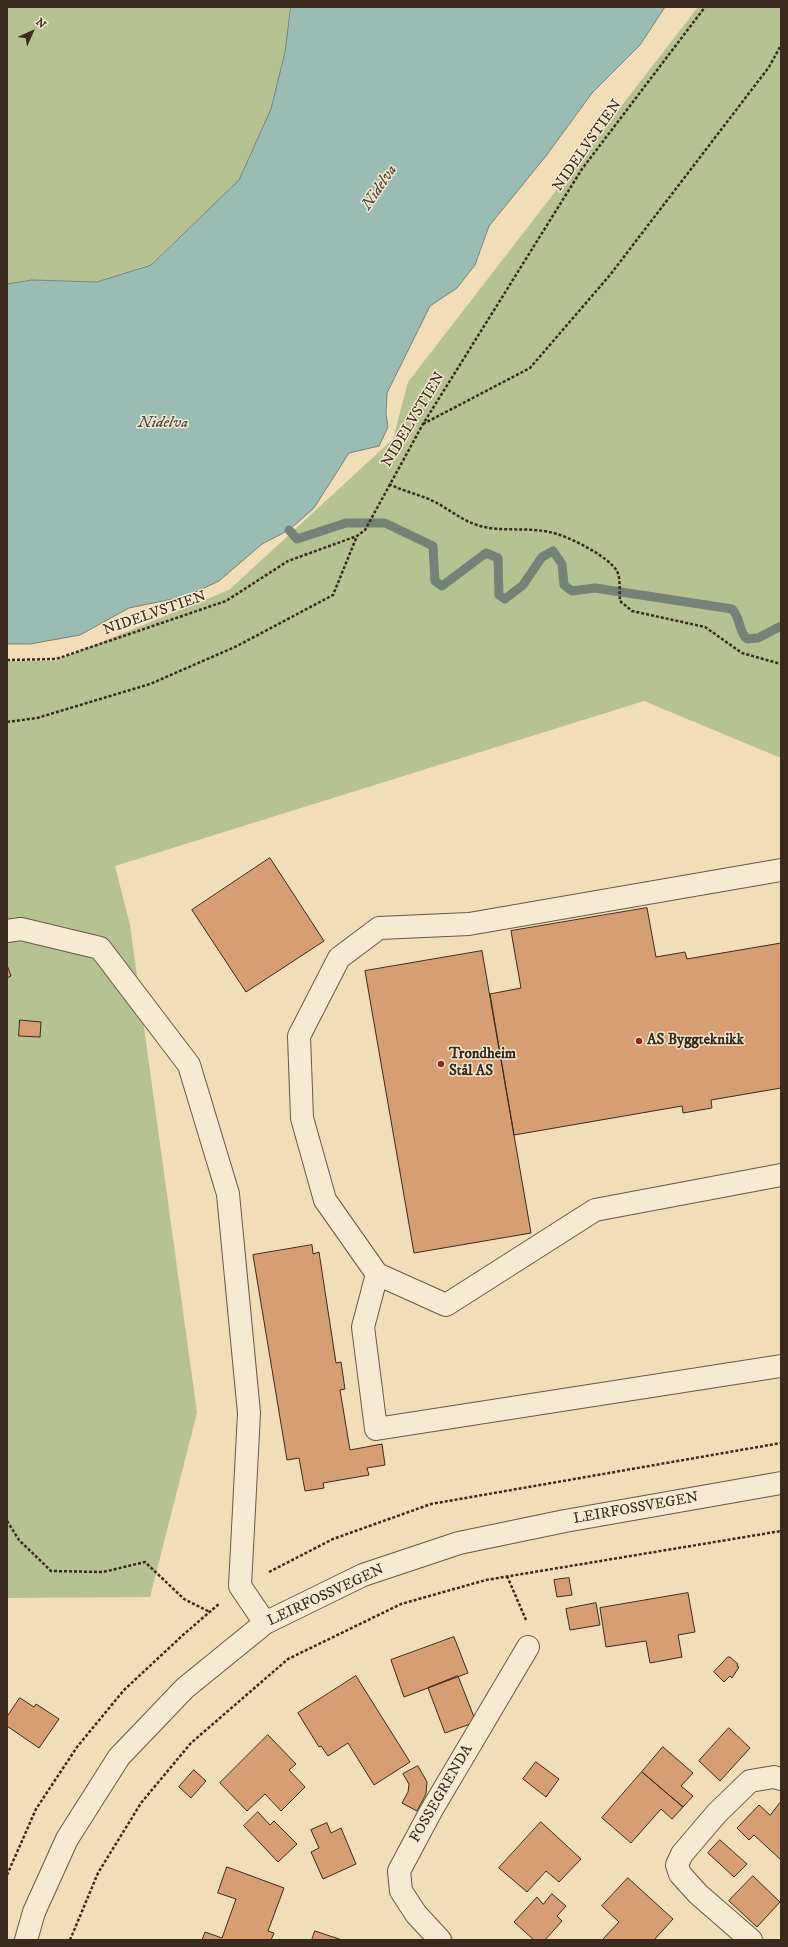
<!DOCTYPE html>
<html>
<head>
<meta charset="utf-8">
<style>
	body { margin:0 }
	#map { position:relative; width:788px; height:1947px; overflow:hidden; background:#f1deb9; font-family:"IM FELL DW Pica",serif }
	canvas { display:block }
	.frame { position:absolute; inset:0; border:8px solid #3a2a1e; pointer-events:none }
	.north { position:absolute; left:12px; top:12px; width:40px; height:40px; -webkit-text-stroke:3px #f6ead2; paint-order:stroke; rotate:45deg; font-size:11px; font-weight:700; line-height:16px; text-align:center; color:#3a2a1e }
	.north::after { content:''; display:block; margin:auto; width:14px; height:18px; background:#3a2a1e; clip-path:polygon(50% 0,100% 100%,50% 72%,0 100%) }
</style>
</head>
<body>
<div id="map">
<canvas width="788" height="1947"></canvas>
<div class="frame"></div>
<div class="north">N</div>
</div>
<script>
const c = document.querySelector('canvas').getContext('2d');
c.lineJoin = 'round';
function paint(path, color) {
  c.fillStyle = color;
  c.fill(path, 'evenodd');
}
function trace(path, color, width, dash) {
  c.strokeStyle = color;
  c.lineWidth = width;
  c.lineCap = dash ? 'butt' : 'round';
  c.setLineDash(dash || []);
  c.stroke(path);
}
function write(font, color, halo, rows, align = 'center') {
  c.font = font + ' "IM FELL DW Pica",serif';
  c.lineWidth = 3;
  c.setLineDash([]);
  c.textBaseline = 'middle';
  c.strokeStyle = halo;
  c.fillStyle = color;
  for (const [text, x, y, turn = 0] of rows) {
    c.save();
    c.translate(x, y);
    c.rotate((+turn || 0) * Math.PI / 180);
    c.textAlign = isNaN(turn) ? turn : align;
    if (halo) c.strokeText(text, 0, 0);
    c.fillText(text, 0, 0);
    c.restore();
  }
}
const green = new Path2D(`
	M 7,7 L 291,7 L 285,52 L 271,109 L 239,180 L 151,264 L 97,282 L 32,280 L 7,284 Z
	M 698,7 L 781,7 L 781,758 L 644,701 L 115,866 L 130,925 L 197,1413 L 150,1597 L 7,1598 L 7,661 L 55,661 L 229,590 L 393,439 L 408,382 Z`);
const water = new Path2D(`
	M 291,7 L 665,7 L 640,45 L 592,93 L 546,156 L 489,226 L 475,265 L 457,288 L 430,306 L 387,393 L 386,414 L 388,427 L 379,446 L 349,453 L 314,508 L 289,530 L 262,544 L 219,581 L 187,596 L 129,608 L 80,635 L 30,644 L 7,644 L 7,284 L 32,280 L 97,282 L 151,265 L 239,180 L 271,109 L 285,52 Z`);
const stream = new Path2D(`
	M 289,530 L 297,539 L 346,523 L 385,523 L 433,546 L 435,581 L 442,586 L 486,553 L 498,558 L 499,595 L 505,599 L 523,585 L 542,557 L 553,551 L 562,564 L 564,585 L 572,591 L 595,588 L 732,609 C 741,618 738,631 747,639 L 758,638 L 781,626`);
const building = new Path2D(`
	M 270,858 L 324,941 L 246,992 L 192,910 Z
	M 647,908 L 656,957 L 685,952 L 687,959 L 781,943 L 781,1088 L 711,1100 L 712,1108 L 683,1113 L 682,1106 L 514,1135 L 490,994 L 521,988 L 511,931 Z
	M 482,951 L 531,1233 L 414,1253 L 365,971 Z
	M 7,965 L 11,976 L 7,978 Z
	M 20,1020 L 41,1022 L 40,1037 L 19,1036 Z
	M 312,1245 L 313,1254 L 319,1252 L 336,1363 L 341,1362 L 345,1389 L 340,1390 L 350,1450 L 382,1444 L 385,1465 L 367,1468 L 369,1475 L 323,1483 L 324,1488 L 305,1491 L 299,1458 L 287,1460 L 253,1255 Z
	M 569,1578 L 572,1595 L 557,1597 L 554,1580 Z
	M 688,1593 L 695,1632 L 678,1635 L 682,1657 L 650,1663 L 646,1641 L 606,1647 L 600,1608 Z
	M 596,1603 L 600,1625 L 570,1630 L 566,1609 Z
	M 454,1637 L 468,1673 L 404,1697 L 391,1660 Z
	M 728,1657 L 730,1657 L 738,1664 L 737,1666 L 739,1667 L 732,1678 L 730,1676 L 724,1682 L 714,1672 Z
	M 356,1676 L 410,1762 L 374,1785 L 348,1743 L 328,1756 L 321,1746 L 319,1747 L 298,1713 Z
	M 458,1676 L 476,1722 L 445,1733 L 428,1688 Z
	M 20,1698 L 34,1707 L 36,1704 L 59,1719 L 39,1748 L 7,1726 L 7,1717 Z
	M 729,1728 L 750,1748 L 720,1781 L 699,1761 Z
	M 268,1735 L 296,1764 L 289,1770 L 305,1787 L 281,1811 L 265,1794 L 247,1811 L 220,1783 Z
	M 663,1747 L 693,1773 L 681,1786 L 693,1796 L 683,1807 L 642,1772 Z
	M 536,1762 L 559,1779 L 546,1797 L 523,1779 Z
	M 418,1766 L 427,1782 L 426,1794 L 417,1811 L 402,1803 L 408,1792 L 409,1784 L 403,1774 Z
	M 194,1770 L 206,1781 L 191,1798 L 179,1787 Z
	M 642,1772 L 683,1807 L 672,1819 L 661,1809 L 631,1843 L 602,1818 Z
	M 780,1803 L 781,1804 L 781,1860 L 754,1835 L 749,1840 L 737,1828 L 759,1805 L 770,1815 Z
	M 258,1812 L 270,1825 L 274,1821 L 297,1844 L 278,1862 L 244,1826 Z
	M 541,1822 L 581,1859 L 559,1882 L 546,1871 L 527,1892 L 499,1868 Z
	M 327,1823 L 331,1833 L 341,1828 L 356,1864 L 323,1879 L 311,1852 L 319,1848 L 311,1830 Z
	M 720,1840 L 747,1864 L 734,1877 L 708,1853 Z
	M 227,1867 L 284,1888 L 268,1931 L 274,1933 L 271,1940 L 202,1940 L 205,1932 L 222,1938 L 236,1899 L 218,1893 Z
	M 753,1876 L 780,1902 L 757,1927 L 729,1901 Z
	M 628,1878 L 673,1919 L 654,1940 L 602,1940 L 619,1922 L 602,1906 Z
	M 552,1894 L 566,1906 L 557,1916 L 562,1921 L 545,1940 L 534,1940 L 514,1922 L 537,1897 L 543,1904 Z
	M 315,1931 L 342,1940 L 312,1940 Z`);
const path = new Path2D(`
	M 423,424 L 530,368 L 610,275 L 769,67 L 781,45
	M 389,484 C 403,491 417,494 431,500 C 448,508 462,521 480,526 C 502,532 527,527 549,532 C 567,535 608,556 617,571 C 621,579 619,592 620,601 L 632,611 L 705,627 L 742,653 L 781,664
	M 7,660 L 56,659 L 226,601 L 288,561 L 357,536 L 365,530 L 423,424 L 582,169 L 705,7
	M 7,722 L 37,718 L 150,684 L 237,646 L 333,595 L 357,536
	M 7,1521 L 19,1540 L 51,1571 L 103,1572 L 145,1562 L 184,1599 L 210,1612
	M 269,1572 L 333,1539 L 431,1504 L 781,1443
	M 507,1576 L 526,1620
	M 7,1875 L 36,1809 L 77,1747 L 124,1690 L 183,1635 L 220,1603
	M 70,1940 L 98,1873 L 141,1803 L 191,1743 L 288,1659 L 401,1604 L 486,1580 L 781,1531`);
const minor = new Path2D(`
	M 781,870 L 469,924 L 379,928 L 339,958 L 299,1036 L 302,1118 L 325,1200 L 377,1274 L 446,1305 L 595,1210 L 781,1175
	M 7,931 L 21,929 L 100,948 L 189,1065 L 228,1194 L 249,1413 L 240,1586 L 265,1623
	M 377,1274 L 363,1327 L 376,1429 L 781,1366
	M 26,1940 L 34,1912 L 67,1839 L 119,1757 L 185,1688 L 265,1623 L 363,1575 L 459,1543 L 565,1521 L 781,1483
	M 440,1940 L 416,1914 L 401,1891 L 399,1871 L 431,1811 L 528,1647
	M 751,1940 L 698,1894 L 680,1874 L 677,1865 L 682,1854 L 717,1813 L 750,1781 L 774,1777 L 781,1779`);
const markers = [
	[639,1041,4,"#8f2418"],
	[441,1064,4,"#8f2418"]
];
const streetNames = [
	["NIDELVSTIEN",588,146,-55],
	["NIDELVSTIEN",414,420,-59],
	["NIDELVSTIEN",155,614,-19],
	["LEIRFOSSVEGEN",636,1509,-10],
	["LEIRFOSSVEGEN",326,1596,-25],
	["FOSSEGRENDA",442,1794,-60]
];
const poiNames = [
	["AS Byggteknikk",647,1041],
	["Trondheim",449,1055],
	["Stål AS",449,1072]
];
const waterNames = [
	["Nidelva",380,188,-56],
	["Nidelva",163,424]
];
paint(green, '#b6c292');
paint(water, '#9bbcb2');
trace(water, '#748277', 1);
trace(stream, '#748277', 9);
paint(building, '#d79d73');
trace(building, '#3a2a1e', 1);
trace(minor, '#685745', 24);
trace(path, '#3a2a1e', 2.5, [3, 2]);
trace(minor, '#f6ead2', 22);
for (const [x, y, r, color] of markers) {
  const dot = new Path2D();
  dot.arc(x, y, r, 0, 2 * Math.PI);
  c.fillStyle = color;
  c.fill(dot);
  trace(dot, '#f6ead2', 1.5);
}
write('15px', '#3a2a1e', '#f6ead2', streetNames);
write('bold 15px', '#3a2a1e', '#f6ead2', poiNames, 'left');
write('italic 16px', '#524e43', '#f6ead2', waterNames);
</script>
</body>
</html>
